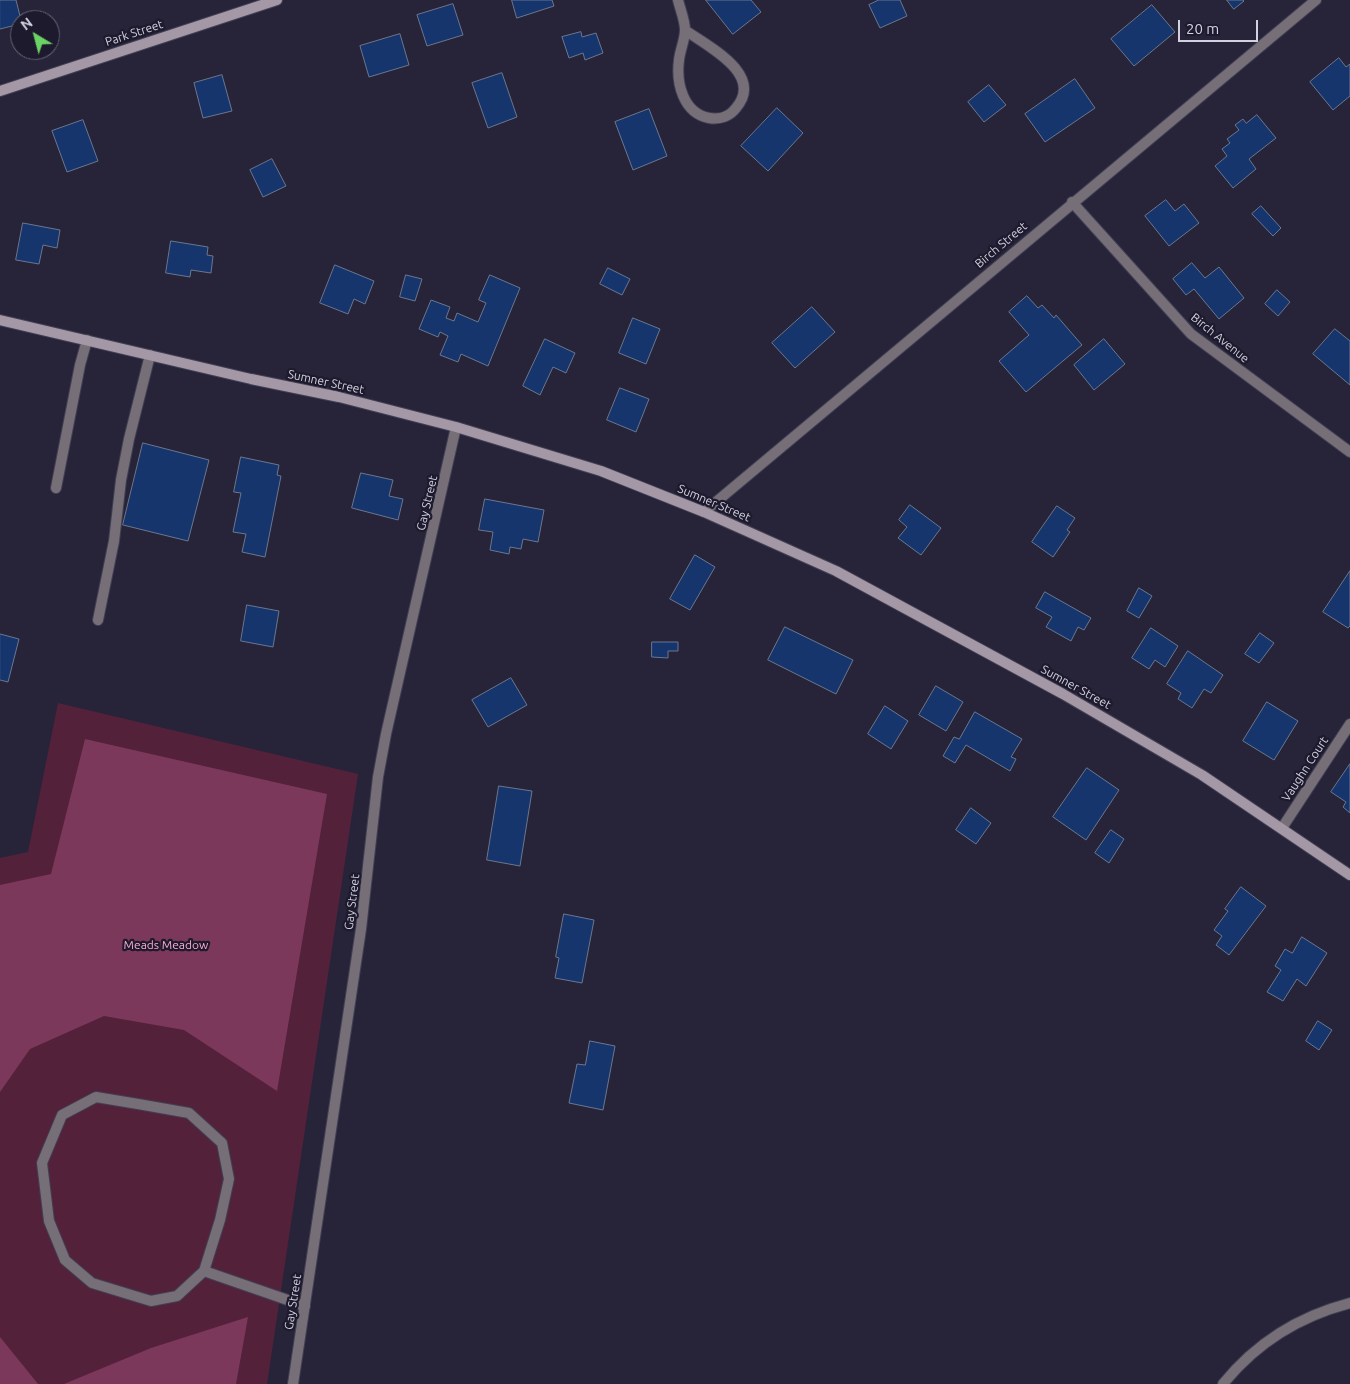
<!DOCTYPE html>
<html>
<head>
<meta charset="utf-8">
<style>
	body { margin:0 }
	#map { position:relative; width:1350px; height:1384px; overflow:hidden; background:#272439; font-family:Ubuntu,sans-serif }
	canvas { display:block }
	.north { position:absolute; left:10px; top:10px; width:50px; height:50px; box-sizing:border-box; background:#1e1a2e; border:1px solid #666375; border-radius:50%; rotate:323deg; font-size:14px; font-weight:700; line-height:20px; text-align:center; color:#d2d1df }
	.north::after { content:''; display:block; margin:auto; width:18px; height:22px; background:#6ad363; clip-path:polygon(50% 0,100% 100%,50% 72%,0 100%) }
	.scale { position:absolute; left:1178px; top:20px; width:80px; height:22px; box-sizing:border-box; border:2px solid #d2d1df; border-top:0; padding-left:6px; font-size:15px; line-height:18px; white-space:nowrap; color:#d2d1df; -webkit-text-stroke:4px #1e1a2e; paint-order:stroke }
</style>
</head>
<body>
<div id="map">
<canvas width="1350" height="1384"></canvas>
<div class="north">N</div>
<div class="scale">20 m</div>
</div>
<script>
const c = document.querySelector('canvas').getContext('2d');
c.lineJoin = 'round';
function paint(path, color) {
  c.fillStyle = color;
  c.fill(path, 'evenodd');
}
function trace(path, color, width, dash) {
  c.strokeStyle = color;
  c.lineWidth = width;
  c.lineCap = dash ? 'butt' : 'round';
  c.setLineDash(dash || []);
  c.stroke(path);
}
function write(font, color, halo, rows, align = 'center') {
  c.font = font + ' Ubuntu,sans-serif';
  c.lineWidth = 4.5;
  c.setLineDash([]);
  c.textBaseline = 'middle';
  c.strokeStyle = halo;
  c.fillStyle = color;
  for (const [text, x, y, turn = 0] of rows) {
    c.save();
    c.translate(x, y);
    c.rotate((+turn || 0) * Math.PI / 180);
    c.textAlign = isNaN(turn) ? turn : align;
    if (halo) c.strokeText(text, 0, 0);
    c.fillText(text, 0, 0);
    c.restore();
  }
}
const green = new Path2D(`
	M 58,703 L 358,774 L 267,1384 L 0,1384 L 0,858 L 28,852 Z`);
const forest = new Path2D(`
	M 85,739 L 327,794 L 277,1091 L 184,1030 L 104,1016 L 30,1049 L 0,1092 L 0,885 L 51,874 Z
	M 248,1317 L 236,1384 L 64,1384 L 151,1348 Z
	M 0,1337 L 38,1384 L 0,1384 Z`);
const building = new Path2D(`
	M 0,0 L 16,0 L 21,20 L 20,24 L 0,29 Z
	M 512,0 L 552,0 L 554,6 L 517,18 Z
	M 706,0 L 751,0 L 761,12 L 733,34 Z
	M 879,0 L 900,0 L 907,16 L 880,28 L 869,5 Z
	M 1227,0 L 1243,0 L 1244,1 L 1234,9 Z
	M 453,4 L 463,35 L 427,46 L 417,15 Z
	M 1152,5 L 1175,32 L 1134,66 L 1111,39 Z
	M 581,32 L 582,37 L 596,33 L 603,53 L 585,60 L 583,53 L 569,58 L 562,37 Z
	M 400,34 L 409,65 L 369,77 L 360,46 Z
	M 1339,58 L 1346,67 L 1350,64 L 1350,96 L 1333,110 L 1310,82 Z
	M 502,73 L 517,117 L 488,128 L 472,83 Z
	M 222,75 L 232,111 L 203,118 L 194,83 Z
	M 1075,79 L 1095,108 L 1045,142 L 1025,114 Z
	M 989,85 L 1006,105 L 984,122 L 968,102 Z
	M 777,108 L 803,133 L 768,171 L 741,146 Z
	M 649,109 L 667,156 L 633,170 L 615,122 Z
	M 1257,115 L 1276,138 L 1249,159 L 1256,169 L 1233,188 L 1215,166 L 1227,156 L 1222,149 L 1230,143 L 1227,139 L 1239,130 L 1235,125 L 1243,119 L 1246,123 Z
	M 83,120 L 98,161 L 67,172 L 52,131 Z
	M 272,159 L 286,186 L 263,197 L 250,170 Z
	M 1166,200 L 1175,211 L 1184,204 L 1199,223 L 1169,246 L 1145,216 Z
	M 1261,206 L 1281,228 L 1273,236 L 1252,214 Z
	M 23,223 L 60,230 L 57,248 L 43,245 L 39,264 L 16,260 Z
	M 171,241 L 208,247 L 207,255 L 213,256 L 211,273 L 191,270 L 190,277 L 166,273 Z
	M 1192,263 L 1205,278 L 1219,267 L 1244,298 L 1219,319 L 1194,289 L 1186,295 L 1173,279 Z
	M 335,265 L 374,281 L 365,304 L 354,299 L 348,314 L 320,303 Z
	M 608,268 L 630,279 L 622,295 L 600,284 Z
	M 406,275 L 422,279 L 415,301 L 400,297 Z
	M 490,275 L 520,288 L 488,366 L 461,354 L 458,362 L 440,355 L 448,336 L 440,332 L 438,337 L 419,329 L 431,300 L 450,307 L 446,318 L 454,321 L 457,313 L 478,322 L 486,303 L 479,300 Z
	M 1277,290 L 1290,302 L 1278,316 L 1265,304 Z
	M 1027,296 L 1038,308 L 1042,305 L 1054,318 L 1056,315 L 1082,345 L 1026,392 L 999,361 L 1029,335 L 1009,312 Z
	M 812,307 L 835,332 L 795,368 L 772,343 Z
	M 633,318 L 660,329 L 646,364 L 619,353 Z
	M 1335,329 L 1350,341 L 1350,385 L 1313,354 Z
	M 545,339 L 575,353 L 566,373 L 553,367 L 540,395 L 523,386 Z
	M 1104,339 L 1125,364 L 1094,390 L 1074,365 Z
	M 620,388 L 649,399 L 636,432 L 607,420 Z
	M 143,443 L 209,460 L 188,541 L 123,525 Z
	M 241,457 L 279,465 L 277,475 L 281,476 L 265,557 L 242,552 L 246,534 L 233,532 L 241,493 L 234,492 Z
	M 361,473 L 393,480 L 389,496 L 403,499 L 398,520 L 352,508 Z
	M 485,499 L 544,510 L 538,542 L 523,539 L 521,549 L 510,547 L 509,554 L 490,550 L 493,532 L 479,530 Z
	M 910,505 L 941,528 L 921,555 L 898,538 L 907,527 L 899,520 Z
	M 1057,506 L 1075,518 L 1067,530 L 1070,532 L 1053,557 L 1032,542 Z
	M 695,555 L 715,567 L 690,610 L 670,599 Z
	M 1350,571 L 1350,626 L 1348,628 L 1323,612 Z
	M 1139,588 L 1152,596 L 1139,618 L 1127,611 Z
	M 1045,592 L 1091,618 L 1084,630 L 1078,627 L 1071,641 L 1046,627 L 1052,617 L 1036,608 Z
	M 247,605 L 279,611 L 273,647 L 241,641 Z
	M 785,627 L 853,660 L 836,694 L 768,660 Z
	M 1151,628 L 1178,646 L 1165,667 L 1155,660 L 1149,669 L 1132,658 Z
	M 1260,633 L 1274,643 L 1259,663 L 1245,654 Z
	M 0,634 L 19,639 L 8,682 L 0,680 Z
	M 652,642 L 678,642 L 678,651 L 668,651 L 668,658 L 652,657 Z
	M 1188,651 L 1223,675 L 1211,693 L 1204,689 L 1192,708 L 1178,699 L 1181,693 L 1167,684 Z
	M 511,678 L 527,705 L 488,727 L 472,700 Z
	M 936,686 L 963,702 L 946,731 L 919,715 Z
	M 1267,702 L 1298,721 L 1274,760 L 1243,741 Z
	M 885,706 L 908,721 L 891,749 L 868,734 Z
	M 975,712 L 1022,739 L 1011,757 L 1016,759 L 1010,771 L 966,745 L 955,763 L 943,756 L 954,737 L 959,739 Z
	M 1350,764 L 1350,813 L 1343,807 L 1346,802 L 1331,792 Z
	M 1087,768 L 1119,790 L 1086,840 L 1053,817 Z
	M 499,786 L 532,791 L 520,866 L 487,860 Z
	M 971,808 L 991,823 L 976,844 L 956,830 Z
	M 1111,830 L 1124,839 L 1109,863 L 1095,853 Z
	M 1241,887 L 1266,906 L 1229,955 L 1216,945 L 1222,936 L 1214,930 L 1228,911 L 1225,909 Z
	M 564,914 L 594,920 L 582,983 L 555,978 L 559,958 L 556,957 Z
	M 1302,937 L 1327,953 L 1306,986 L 1297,979 L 1283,1001 L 1267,992 L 1281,970 L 1275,966 L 1285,949 L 1292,953 Z
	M 1318,1021 L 1332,1030 L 1319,1050 L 1306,1041 Z
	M 590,1041 L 615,1046 L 603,1110 L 569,1103 L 577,1064 L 585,1065 Z`);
const service = new Path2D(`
	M 56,488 L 80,365 L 87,340
	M 98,620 L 114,541 L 121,480 L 129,439 L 150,355
	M 204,1271 L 177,1296 L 151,1301 L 92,1283 L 65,1260 L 49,1221 L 42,1163 L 62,1115 L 96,1097 L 138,1104 L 189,1113 L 222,1143 L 229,1179 L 220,1220 L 204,1271 L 305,1306
	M 1223,1384 C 1256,1343 1300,1316 1350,1303`);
const minor = new Path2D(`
	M 678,0 C 680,9 685,20 685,30 C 685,40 680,50 679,60 C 676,83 683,113 709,118 C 720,120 730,116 736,108 C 765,74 707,46 685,30
	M 1072,202 L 1191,334 L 1350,452
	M 704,512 L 1316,0
	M 1282,828 L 1350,724`);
const tertiary = new Path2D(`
	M 293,1384 L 361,929 L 378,777 L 386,734 L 456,427`);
const secondary = new Path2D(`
	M 0,91 L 277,0
	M 0,320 L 251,379 L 339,397 L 456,427 L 601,471 L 704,512 L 836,571 L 1063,694 L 1202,775 L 1350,875`);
const streetNames = [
	["Park Street",134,33,-18],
	["Birch Street",1001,245,-40],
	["Birch Avenue",1220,338,39],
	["Sumner Street",326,382,12],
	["Gay Street",427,503,-77],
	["Sumner Street",714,503,23],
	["Sumner Street",1076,687,29],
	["Vaughn Court",1305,769,-57],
	["Gay Street",352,902,-83],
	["Gay Street",293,1302,-81]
];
const parkNames = [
	["Meads Meadow",166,945]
];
paint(green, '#54213b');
paint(forest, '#7c385a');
paint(building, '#17356d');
trace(building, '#6a778e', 1);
trace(service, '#424054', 12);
trace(minor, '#424054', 12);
trace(tertiary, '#424054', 12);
trace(secondary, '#424054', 12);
trace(service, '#776f78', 10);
trace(minor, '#776f78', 10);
trace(tertiary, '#776f78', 10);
trace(secondary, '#a497a6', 10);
write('12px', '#d2d1df', '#1e1a2e', streetNames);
write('12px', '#fcaad0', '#1e1a2e', parkNames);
</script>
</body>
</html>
